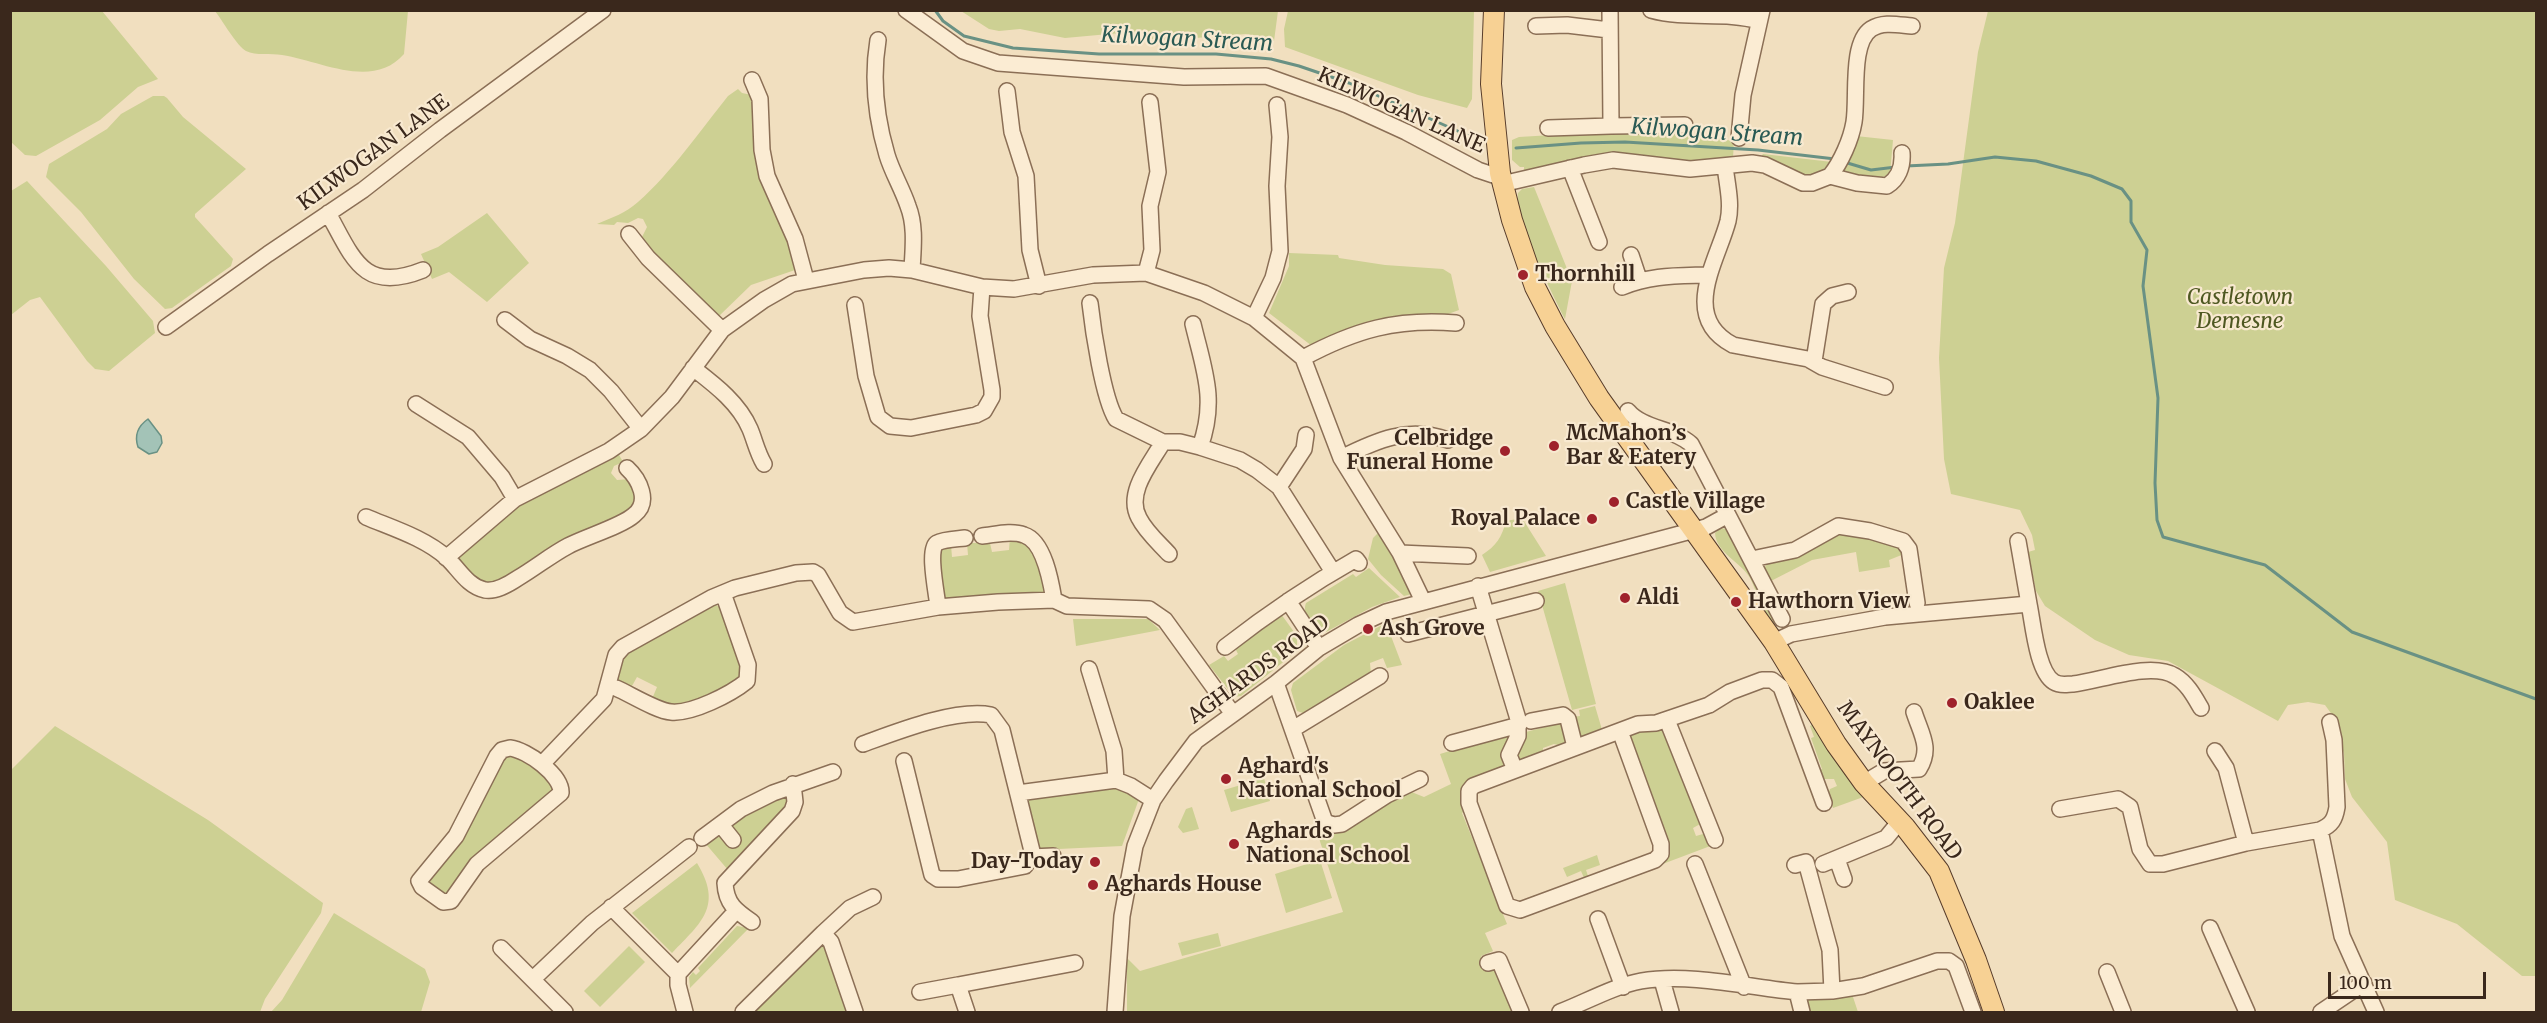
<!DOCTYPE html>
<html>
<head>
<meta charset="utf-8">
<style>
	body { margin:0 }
	#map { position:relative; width:2547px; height:1023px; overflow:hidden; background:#f1dfbf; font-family:Merriweather,serif }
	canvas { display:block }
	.frame { position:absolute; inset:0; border:12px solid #3a281c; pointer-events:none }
	.scale { position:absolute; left:2328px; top:972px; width:158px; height:27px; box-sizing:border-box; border:3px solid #3a281c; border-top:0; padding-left:8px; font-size:18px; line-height:21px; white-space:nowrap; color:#3a281c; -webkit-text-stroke:4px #f8e9d0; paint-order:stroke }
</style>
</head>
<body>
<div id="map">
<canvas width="2547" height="1023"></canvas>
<div class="frame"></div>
<div class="scale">100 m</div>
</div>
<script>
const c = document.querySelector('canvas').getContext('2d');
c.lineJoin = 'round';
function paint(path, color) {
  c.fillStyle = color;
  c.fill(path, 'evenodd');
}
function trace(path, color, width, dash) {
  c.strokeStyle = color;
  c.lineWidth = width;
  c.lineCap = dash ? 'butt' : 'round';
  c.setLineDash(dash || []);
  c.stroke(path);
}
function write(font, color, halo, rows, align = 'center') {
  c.font = font + ' Merriweather,serif';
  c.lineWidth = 4.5;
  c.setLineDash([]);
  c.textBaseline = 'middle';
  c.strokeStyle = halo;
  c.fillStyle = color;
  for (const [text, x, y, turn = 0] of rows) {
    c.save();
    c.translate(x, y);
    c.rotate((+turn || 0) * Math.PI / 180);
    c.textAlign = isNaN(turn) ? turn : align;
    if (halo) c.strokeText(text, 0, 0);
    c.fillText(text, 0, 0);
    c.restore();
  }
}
const green = new Path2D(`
	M 11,10 L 102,11 L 158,79 L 138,87 L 100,120 L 36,156 L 25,155 L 11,142 Z
	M 215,11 L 408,11 L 404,54 C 373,90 321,61 282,55 C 271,53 256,56 246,51 C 237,46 222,20 215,11 Z
	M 961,11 L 1278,11 L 1274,41 L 1266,41 L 1260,36 L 1246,34 L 1170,40 L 1142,38 L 1120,33 L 1065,38 L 1020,29 L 999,31 L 989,29 Z
	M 1288,11 L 1474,11 L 1472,99 L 1467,108 L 1418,95 L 1285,47 L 1284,29 Z
	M 1988,11 L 2536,11 L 2536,976 L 2522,976 L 2457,924 L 2395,900 L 2387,842 L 2352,797 L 2345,779 L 2344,754 L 2333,716 L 2325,705 L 2308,702 L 2288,705 L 2278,721 L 2168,661 L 2129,655 L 2095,640 L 2045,606 L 2036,591 L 2028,552 L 2035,550 L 2032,535 L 2020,510 L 1951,494 L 1944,459 L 1939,358 L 1944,268 L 1955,223 L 1978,52 Z
	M 738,89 L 742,93 L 752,95 L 798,269 L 751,285 L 718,317 L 671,275 L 641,239 L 647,227 L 643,219 L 638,218 L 628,223 L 617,222 L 614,225 L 597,224 C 611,218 626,213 638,202 C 671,173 700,131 728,96 Z
	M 153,96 L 164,96 L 167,98 L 183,117 L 246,169 L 195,214 L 195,217 L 233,259 L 231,266 L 172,308 L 165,309 L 134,279 L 81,212 L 46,177 L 49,164 L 107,129 L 121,114 Z
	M 1601,132 L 1673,132 L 1734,141 L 1733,158 L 1524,173 L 1524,167 L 1520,167 L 1512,160 L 1512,140 L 1519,137 Z
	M 1856,136 L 1893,140 L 1890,174 C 1875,182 1858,177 1843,173 Z
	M 1763,154 L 1832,162 L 1826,170 L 1809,178 L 1760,158 Z
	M 27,181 L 106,266 L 153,321 L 155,333 L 109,371 L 95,369 L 87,361 L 40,297 L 30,300 L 11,315 L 11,191 Z
	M 1534,187 L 1572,281 L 1565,319 C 1553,295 1513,217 1518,193 L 1522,189 Z
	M 487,213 L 529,263 L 487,302 L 449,272 L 432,279 L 421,254 L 438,247 Z
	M 1289,253 L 1338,255 L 1339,258 L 1385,265 L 1443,269 L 1451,274 L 1459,310 L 1440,317 L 1312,346 L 1269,313 L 1289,266 Z
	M 618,453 L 623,462 L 614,466 L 611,473 L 617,480 L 631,479 L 635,495 L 631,511 L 496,584 C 477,582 470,573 458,559 L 459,555 L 520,504 Z
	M 1522,518 L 1546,556 L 1490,572 L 1482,555 C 1496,546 1502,537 1506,521 Z
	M 1721,528 L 1726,529 L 1782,624 L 1779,627 C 1762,617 1758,593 1750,578 C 1741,562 1716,553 1715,533 Z
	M 1835,531 L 1897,544 L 1904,554 L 1889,560 L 1890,567 L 1859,572 L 1856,552 L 1812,560 L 1769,582 L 1763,569 L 1772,559 Z
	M 1379,532 L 1412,587 L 1412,594 L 1404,596 L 1381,575 L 1368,559 L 1373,538 Z
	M 1010,537 L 1022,538 L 1033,550 L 1046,588 L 1041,596 L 944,599 L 937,550 L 951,545 L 952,557 L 968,555 L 967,543 L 990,543 L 992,552 L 1009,550 Z
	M 1369,568 L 1400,597 L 1372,607 L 1326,632 L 1316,629 C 1310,621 1302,614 1306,603 L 1353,574 L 1356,577 Z
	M 1565,583 L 1596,704 L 1572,710 L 1538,591 Z
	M 709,605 L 716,605 L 722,609 C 726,621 743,662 742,672 C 741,689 689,707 674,707 C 667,706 659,701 652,699 L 657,687 L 637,677 L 632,686 L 623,687 L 613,684 L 621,656 Z
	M 1281,614 L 1297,636 L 1297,651 L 1241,696 L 1234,697 L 1209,665 L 1224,656 L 1228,661 L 1238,654 L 1235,648 Z
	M 1073,619 L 1148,619 L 1160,630 L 1076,646 Z
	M 1386,623 L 1402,665 L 1387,668 L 1383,658 L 1370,663 L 1371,674 L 1306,714 L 1297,711 L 1291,690 L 1293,683 L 1344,645 Z
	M 1595,706 L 1603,733 L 1580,740 L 1573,717 L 1580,716 L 1579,710 Z
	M 1561,720 L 1569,742 L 1562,746 L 1554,744 L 1543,748 L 1543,755 L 1521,761 L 1518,760 L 1516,747 L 1522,733 L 1549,726 L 1550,721 Z
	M 1813,724 L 1833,757 L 1866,796 L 1833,808 L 1828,794 L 1830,789 L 1837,786 L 1834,779 L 1820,779 L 1818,771 L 1822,769 L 1811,738 L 1814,737 L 1810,726 Z
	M 55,726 L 208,820 L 323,903 L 321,913 L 265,999 L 260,1012 L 11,1012 L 11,770 Z
	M 1664,727 L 1702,823 L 1693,828 L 1696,836 L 1703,834 L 1708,836 L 1713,845 L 1660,865 L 1628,734 L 1643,728 Z
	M 1508,733 L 1511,736 L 1505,746 L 1504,768 L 1473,780 L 1466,810 L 1462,813 L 1507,924 L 1485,933 L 1493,951 L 1481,956 L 1487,972 L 1495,970 L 1515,1012 L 1127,1012 L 1127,958 L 1140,971 L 1343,912 L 1315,826 L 1345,830 L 1409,791 L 1424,797 L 1451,784 L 1440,754 Z
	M 508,753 L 538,767 L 556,791 L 485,848 L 451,892 C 441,896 433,887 429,880 L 491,773 Z
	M 1264,778 L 1270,801 L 1231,812 L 1224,790 Z
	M 1117,787 L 1139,799 L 1122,846 L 1037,850 L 1027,803 L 1031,796 Z
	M 789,795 L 790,806 L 728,870 L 705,843 L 715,837 L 724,837 L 736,821 L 780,796 Z
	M 1192,807 L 1199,829 L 1183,833 L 1178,827 L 1186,809 Z
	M 1597,855 L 1600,865 L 1586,870 L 1588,876 L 1584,878 L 1581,871 L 1567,877 L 1563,868 Z
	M 1320,860 L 1332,898 L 1286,913 L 1275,874 Z
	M 697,863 C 723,906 702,922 672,953 L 632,913 Z
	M 334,913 L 425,969 L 430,982 L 421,1012 L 271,1012 L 282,1000 Z
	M 737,926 L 749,928 L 690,988 L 689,977 L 693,972 L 696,975 L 700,971 L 698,968 Z
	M 1218,933 L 1221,946 L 1182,956 L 1178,943 Z
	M 821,945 L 827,947 L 848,1012 L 754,1012 L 815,948 Z
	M 629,946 L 645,962 L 600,1007 L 584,991 Z
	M 1852,994 L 1858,1012 L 1806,1012 L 1807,1000 L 1812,997 Z`);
const water = new Path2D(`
	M 148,419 L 161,436 L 162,443 L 157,452 L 149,454 L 138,447 C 134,435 138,426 148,419 Z`);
const stream = new Path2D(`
	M 935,10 L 943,21 L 964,36 L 1013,48 L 1099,54 L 1216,54 L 1271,59 L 1299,66 L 1349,83 L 1469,136
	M 1516,148 L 1581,143 L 1625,142 L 1758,150 L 1835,159
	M 1844,162 L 1871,170 L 1896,167
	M 1906,166 L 1948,164 L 1995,157 L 2036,161 L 2091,176 L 2122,189 L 2131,201 L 2131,222 L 2147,250 L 2143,286 L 2158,398 L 2155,483 L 2157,520 L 2163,537 L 2265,565 L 2352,632 L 2536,699`);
const minor = new Path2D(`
	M 906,10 L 963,51 L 998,63 L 1184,77 L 1266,76 L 1347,105 L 1406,132 L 1478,170 L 1493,175 L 1500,173
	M 1610,10 L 1611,126 L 1685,125
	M 1651,10 C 1687,20 1724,11 1759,21
	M 1536,26 L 1567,25 L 1609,30
	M 878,40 C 872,77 876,118 887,155 C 892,172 902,188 908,206 C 916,226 913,249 912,270
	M 752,80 L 760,99 L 762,150 L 767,176 L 795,239 L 806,280
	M 1007,91 L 1012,132 L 1026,176 L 1030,250 L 1039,286
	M 1548,128 L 1611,126
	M 1739,138 L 1743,95 L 1762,10
	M 1725,166 C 1727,184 1732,203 1728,221 C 1718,260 1679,317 1733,345 L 1808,359 L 1822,367 L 1885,387
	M 1570,168 L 1599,242
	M 1830,176 C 1841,162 1851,140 1854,122 C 1858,98 1850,43 1871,29 C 1883,21 1899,25 1912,26
	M 1502,184 L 1584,165 L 1613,160 L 1690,169 L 1752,163 L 1765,165 L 1803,183 L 1812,183 L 1830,176 L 1857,183 L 1887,186 C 1898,179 1903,167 1902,153
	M 328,213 C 353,258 363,294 423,270
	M 629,234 L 648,258 L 722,330
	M 1631,255 L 1639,279
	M 1146,273 L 1152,250 L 1150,206 L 1158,172 L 1150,102
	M 1622,287 C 1650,275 1677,276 1707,275
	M 1090,303 C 1093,330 1103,398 1116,419 L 1163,442 L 1180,442 L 1200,447 L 1240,460 L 1257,470 L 1279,487 L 1333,572
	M 855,305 L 866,376 L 878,417 L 890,426 L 911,428 L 976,415 L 984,411 L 992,397 L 992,390 L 980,316 L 982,287
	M 1254,318 L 1273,278 L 1280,251 L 1277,186 L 1280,137 L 1277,105
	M 505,320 L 530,339 L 567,356 L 590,370 L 611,391 L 641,429
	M 1193,324 C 1204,370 1217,400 1200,447
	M 166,327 L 268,254 L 363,190 L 440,130 L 603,10
	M 1303,358 C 1355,330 1397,318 1456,323
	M 1814,361 L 1823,304 L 1832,296 L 1848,292
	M 693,368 C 715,385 739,403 750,429 C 755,441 757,452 764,464
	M 416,404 L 468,437 L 502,477 L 515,499
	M 1628,411 C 1643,429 1673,428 1691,444 L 1782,619
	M 1163,442 C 1151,463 1125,493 1139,518 C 1146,532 1159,543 1169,554
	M 1341,458 C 1377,440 1408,426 1448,440
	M 1279,487 L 1304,449 L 1306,435
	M 366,517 C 392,528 425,538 447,558 C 459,569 467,586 485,590 C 496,592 509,584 518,578 C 535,568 551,555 568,546 C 585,537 622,526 634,515 C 651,502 639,479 627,468
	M 982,536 C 994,535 1011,530 1024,535 C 1044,541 1051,582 1054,600
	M 2018,541 L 2029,604
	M 1400,553 L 1468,556
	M 446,558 L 515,499 L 609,451 L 641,429 L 672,397 L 722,330 L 764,300 L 792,284 L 864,270 L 889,268 L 912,270 L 982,287 L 1014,289 L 1093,275 L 1146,273 L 1204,293 L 1254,318 L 1303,358 L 1341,458 L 1400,553 L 1423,601
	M 1752,559 L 1795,550 L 1838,526 L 1870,531 L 1903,541 L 1909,549 L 1917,603
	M 1478,586 L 1518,719 L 1518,736 L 1509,755 L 1515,770
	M 1288,601 L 1319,648
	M 938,607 C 937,595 927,548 937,543 C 944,539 957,539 965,538
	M 1408,634 L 1536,601
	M 1774,642 L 1791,634 L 1885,617 L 2029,604 C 2033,623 2037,672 2054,682 C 2060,686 2067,684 2073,684 C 2100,681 2151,661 2175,676 C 2187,683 2194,696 2201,708
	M 1225,647 C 1266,615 1310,585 1356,559 L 1359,563
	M 1089,669 L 1114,751 L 1116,780 L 1131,786 L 1153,800
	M 1276,683 L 1325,822 L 1334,825 L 1342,824 L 1387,795 L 1420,779
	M 616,688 C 630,694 657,711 671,712 C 692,714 731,694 747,681 L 748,665 L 723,593
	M 1667,720 L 1715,840
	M 1531,721 L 1563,715 L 1568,719 L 1575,747
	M 1293,729 L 1380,676
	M 1620,731 L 1661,844 L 1661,854 L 1655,860 L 1520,910 L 1507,906 L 1469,803 L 1469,791 L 1473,786 L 1638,724 L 1656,723 L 1709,705 L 1730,692 L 1762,680 L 1772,680 L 1781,687 L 1824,803
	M 1452,743 L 1519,725
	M 863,744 C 896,732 956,708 991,715 L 1002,730 L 1032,851 L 1031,857 L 1025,866 L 958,879 L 938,879 L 932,875 L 904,761
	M 510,748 C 527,750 562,775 561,793 L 477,864 L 451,901 L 443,902 L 422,887 L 419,881 L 456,836 L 497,756 L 502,750 Z
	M 2215,751 L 2226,768 L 2246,843
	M 542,764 L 604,699 L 616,655 L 623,647 L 711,598 L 735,588 L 796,573 L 813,572 L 818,575 L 840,613 L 853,622 L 938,607 L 998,602 L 1054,600 L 1067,606 L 1149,609 L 1165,620 L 1233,714
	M 1864,783 L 1884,771 L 1919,769 C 1932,748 1921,734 1914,712
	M 1018,793 L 1116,780
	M 2060,809 L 2118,799 L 2130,807 L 2140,849 L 2150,864 L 2163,864 L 2246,843 L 2320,830 C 2332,825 2335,819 2337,807 L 2334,740 L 2330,722
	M 721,825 L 733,840
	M 2320,830 L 2342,936 L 2376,1012
	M 702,838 L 741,809 L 773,793 L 833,772
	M 1031,857 L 1053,856
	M 1837,859 L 1844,879
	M 1695,864 L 1744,987
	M 1823,864 L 1886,838 L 1900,821
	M 1795,865 L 1806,862 L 1830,950 L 1832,991 L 1797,992
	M 611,907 L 678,974
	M 1598,919 L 1623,987
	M 752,922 C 736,911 726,904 725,883 L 792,811 L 795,802 L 793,784
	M 2210,928 L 2247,1012
	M 823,933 L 850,908 L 873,897
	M 501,948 L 565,1012
	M 1488,963 L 1499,960 L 1521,1012
	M 2107,972 L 2123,1012
	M 533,979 L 592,923 L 689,847
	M 1662,980 L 1671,1012
	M 958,985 L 1075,963
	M 1832,991 L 1863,986 L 1937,961 L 1949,961 L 1956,966 L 1973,1012
	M 920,992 L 958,985 L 967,1012
	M 685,1012 L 678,985 L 678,974 L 736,911
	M 743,1012 L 823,933 L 831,942 L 855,1012
	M 1115,1012 L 1122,916 L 1135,846 L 1153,800 L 1166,781 L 1196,741 L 1276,683 L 1319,648 L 1358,625 L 1386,612 L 1706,527 L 1728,515
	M 1560,1012 C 1586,1002 1614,986 1641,981 C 1690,973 1748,987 1797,992 L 1802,1012
	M 2321,1012 L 2364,983`);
const major = new Path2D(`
	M 1494,10 L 1491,84 L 1500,173 L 1512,220 L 1535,287 L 1555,326 L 1599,398 L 1774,642 L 1836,744 L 1864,783 L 1905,827 L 1939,871 L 1976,960 L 1994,1012`);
const markers = [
	[1523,275,6,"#9f222c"],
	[1554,446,6,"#9f222c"],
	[1505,451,6,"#9f222c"],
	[1614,502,6,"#9f222c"],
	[1592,519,6,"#9f222c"],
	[1625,598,6,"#9f222c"],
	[1736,602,6,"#9f222c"],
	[1368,629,6,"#9f222c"],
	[1952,703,6,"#9f222c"],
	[1226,779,6,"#9f222c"],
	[1234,844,6,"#9f222c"],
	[1095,862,6,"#9f222c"],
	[1093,885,6,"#9f222c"]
];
const streetNames = [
	["KILWOGAN LANE",1401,111,24],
	["KILWOGAN LANE",374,153,-36],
	["AGHARDS ROAD",1259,670,-36],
	["MAYNOOTH ROAD",1899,781,53]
];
const poiNames = [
	["Thornhill",1535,275],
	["McMahon’s",1566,434],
	["Bar & Eatery",1566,458],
	["Celbridge",1493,439,"right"],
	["Funeral Home",1493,463,"right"],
	["Castle Village",1626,502],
	["Royal Palace",1580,519,"right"],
	["Aldi",1637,598],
	["Hawthorn View",1748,602],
	["Ash Grove",1380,629],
	["Oaklee",1964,703],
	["Aghard's",1238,767],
	["National School",1238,791],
	["Aghards",1246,832],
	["National School",1246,856],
	["Day-Today",1083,862,"right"],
	["Aghards House",1105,885]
];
const parkNames = [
	["Castletown",2240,298],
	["Demesne",2240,322]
];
const waterNames = [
	["Kilwogan Stream",1187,40,3],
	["Kilwogan Stream",1717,133,4]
];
paint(green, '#cdd093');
paint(water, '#a3c3b7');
trace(water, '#699184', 1.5);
trace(stream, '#699184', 3);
trace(minor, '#8b6f56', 18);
trace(major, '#583d2b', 22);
trace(minor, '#fbecd3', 15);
trace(major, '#f7d194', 20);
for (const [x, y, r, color] of markers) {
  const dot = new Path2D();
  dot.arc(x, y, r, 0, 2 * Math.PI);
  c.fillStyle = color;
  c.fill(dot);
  trace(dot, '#f8e9d0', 2);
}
write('21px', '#3a281c', '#f8e9d0', streetNames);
write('bold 21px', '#3a281c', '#f8e9d0', poiNames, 'left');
write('italic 21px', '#4e5821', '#f8e9d0', parkNames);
write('italic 22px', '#2a5a54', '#f8e9d0', waterNames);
</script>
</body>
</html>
